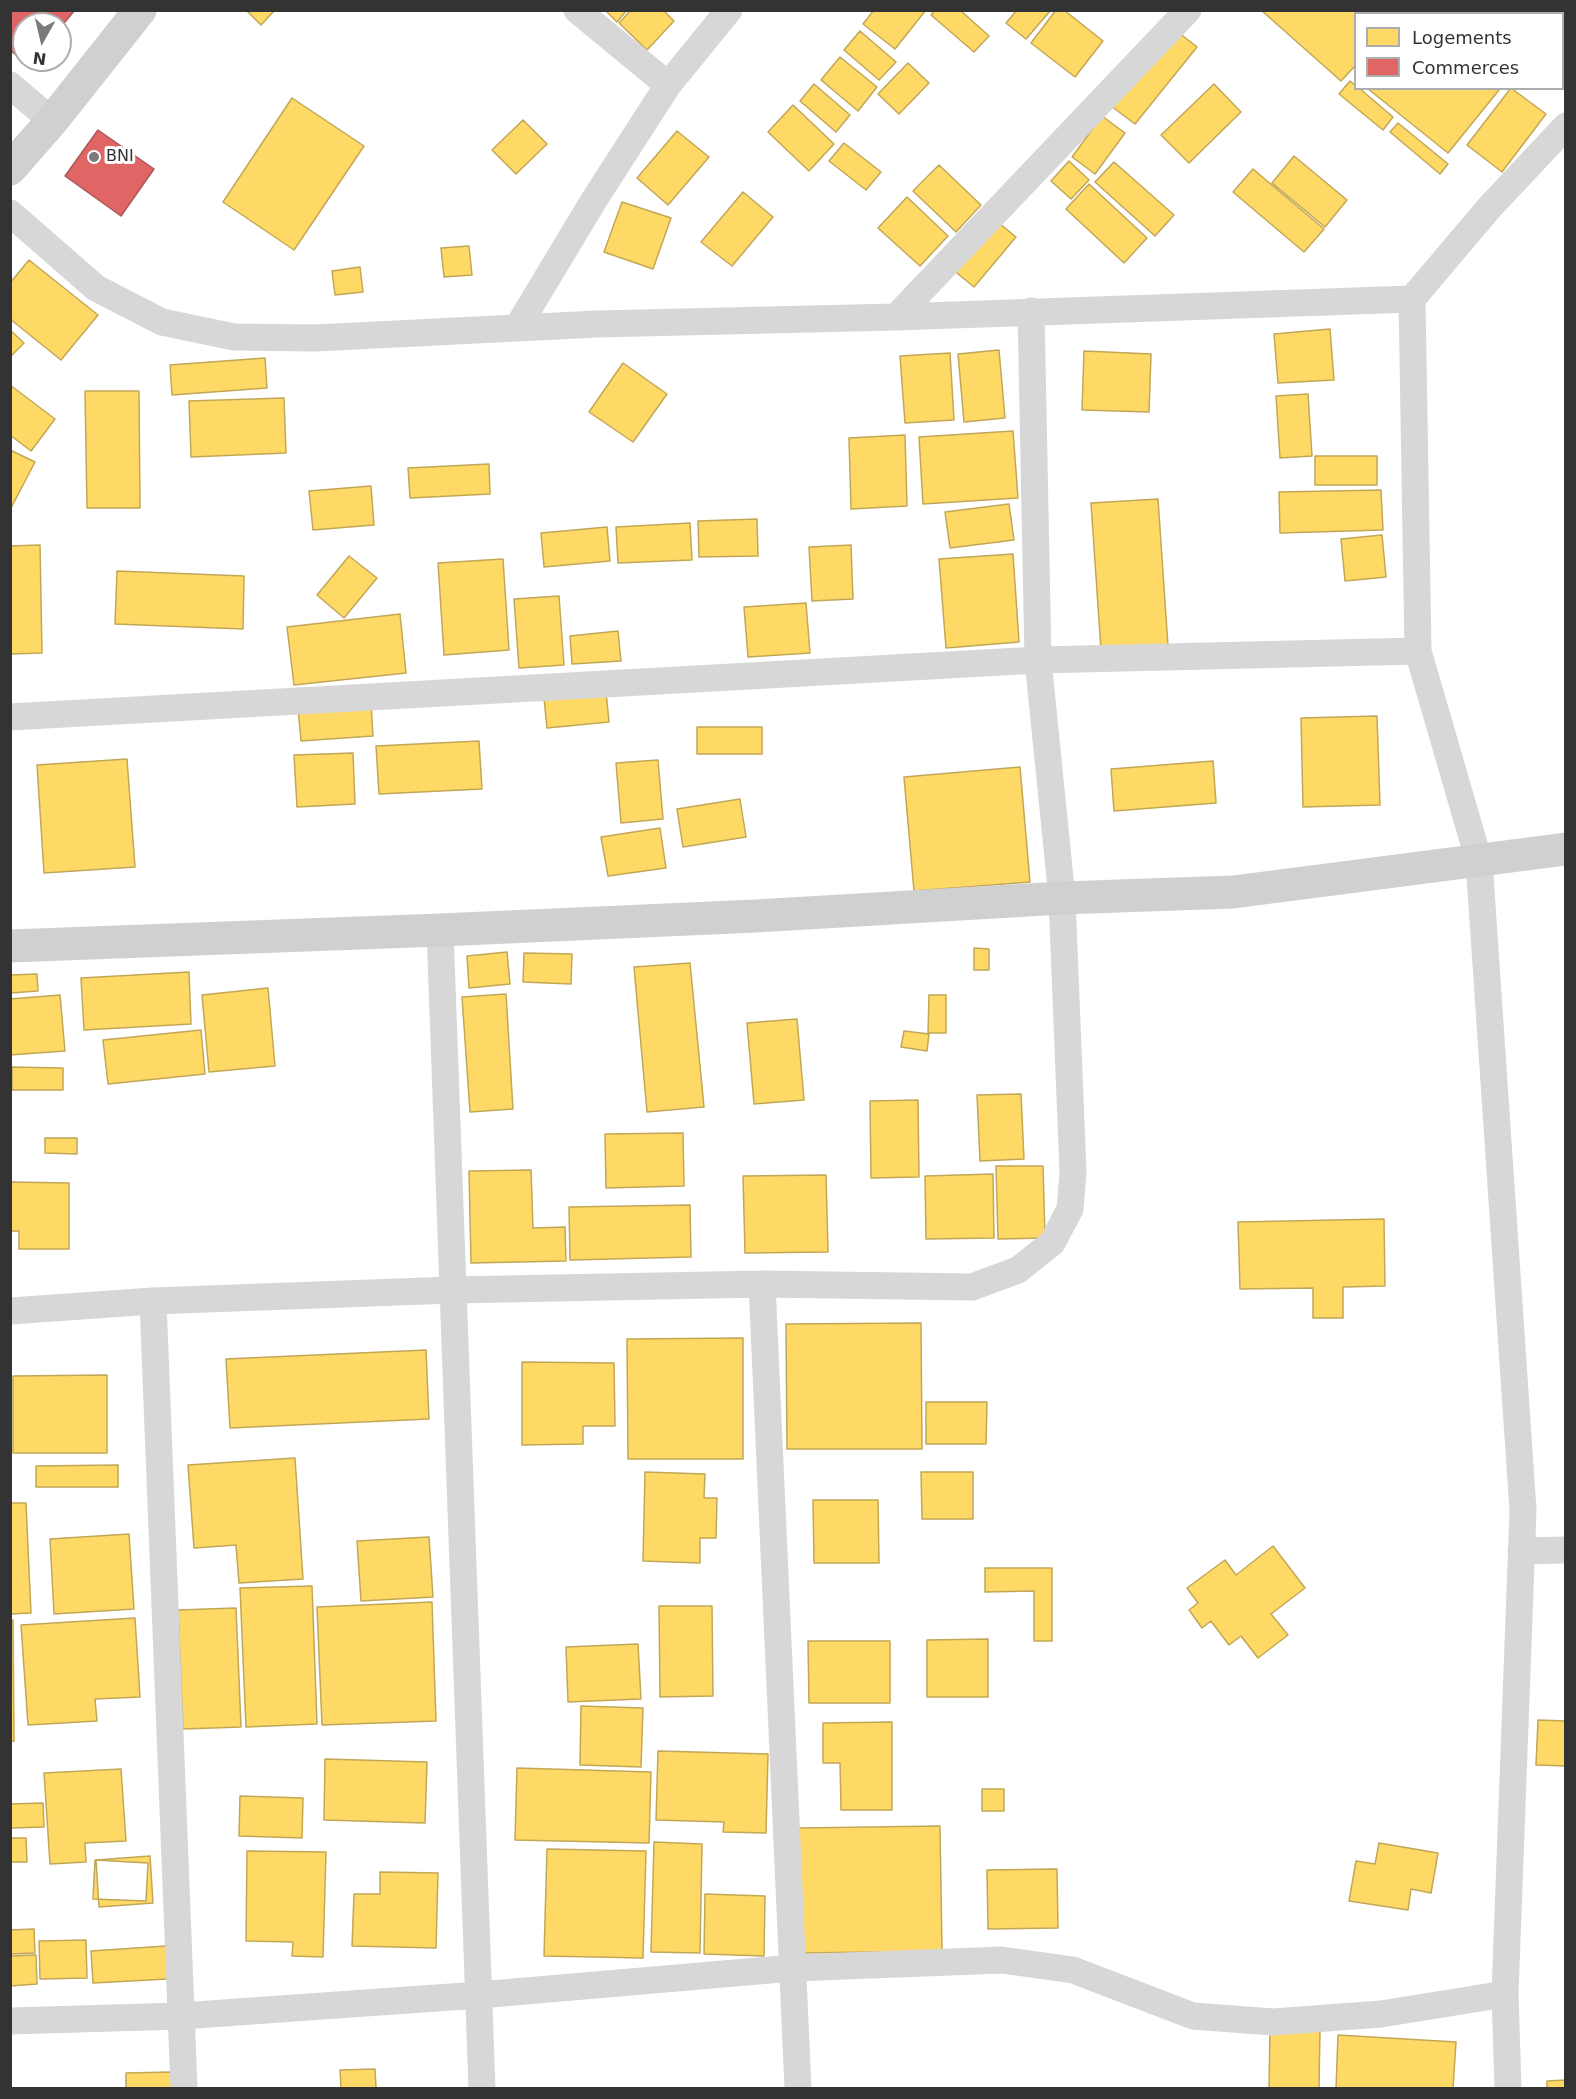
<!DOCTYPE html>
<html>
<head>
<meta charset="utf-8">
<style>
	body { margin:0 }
	#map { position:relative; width:1576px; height:2099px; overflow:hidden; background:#fff; font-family:"DejaVu Sans",sans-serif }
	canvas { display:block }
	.frame { position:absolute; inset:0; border:12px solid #333; pointer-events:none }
	.legend { position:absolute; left:1354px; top:12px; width:210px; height:78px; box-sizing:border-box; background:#fff; border:2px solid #adadad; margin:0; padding:8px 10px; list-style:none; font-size:18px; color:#333 }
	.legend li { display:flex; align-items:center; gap:12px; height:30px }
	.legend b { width:30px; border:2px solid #adadad }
	.north { position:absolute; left:12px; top:12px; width:60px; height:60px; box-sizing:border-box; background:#fff; border:2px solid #adadad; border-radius:50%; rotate:188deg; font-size:16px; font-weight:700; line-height:24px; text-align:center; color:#333 }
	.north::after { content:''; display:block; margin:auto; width:21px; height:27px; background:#7a7a7a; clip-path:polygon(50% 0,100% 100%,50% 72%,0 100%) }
</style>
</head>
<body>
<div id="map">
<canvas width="1576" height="2099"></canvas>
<div class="frame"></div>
<ul class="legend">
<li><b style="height:16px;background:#ffd966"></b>Logements</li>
<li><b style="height:16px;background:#e06666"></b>Commerces</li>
</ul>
<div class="north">N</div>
</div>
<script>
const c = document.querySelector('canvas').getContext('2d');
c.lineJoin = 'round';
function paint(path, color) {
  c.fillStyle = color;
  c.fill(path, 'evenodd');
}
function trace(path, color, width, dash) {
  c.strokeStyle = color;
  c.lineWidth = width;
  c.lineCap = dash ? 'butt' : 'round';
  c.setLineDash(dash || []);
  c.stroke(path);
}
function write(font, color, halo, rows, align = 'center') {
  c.font = font + ' "DejaVu Sans",sans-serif';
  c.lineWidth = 6;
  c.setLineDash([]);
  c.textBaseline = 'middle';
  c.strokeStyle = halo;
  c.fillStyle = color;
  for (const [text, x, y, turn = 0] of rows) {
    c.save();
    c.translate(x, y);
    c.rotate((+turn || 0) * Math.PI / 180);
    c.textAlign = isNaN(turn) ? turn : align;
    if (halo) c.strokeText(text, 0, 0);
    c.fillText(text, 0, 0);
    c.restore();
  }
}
const homes = new Path2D(`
	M 246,10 L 275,10 L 261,25 Z
	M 605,10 L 627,10 L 617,22 Z
	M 631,10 L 663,10 L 674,21 L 647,50 L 619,23 Z
	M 874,10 L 926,10 L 895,49 L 863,24 Z
	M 935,10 L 960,10 L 989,36 L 974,52 L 931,15 Z
	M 1017,10 L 1051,10 L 1026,39 L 1006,23 Z
	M 1056,10 L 1064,10 L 1103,41 L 1075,77 L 1031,43 Z
	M 1261,10 L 1380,10 L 1383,14 L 1356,14 L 1356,65 L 1341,81 Z
	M 1173,28 L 1197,47 L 1135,124 L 1111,106 Z
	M 860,31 L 896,62 L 879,80 L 844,50 Z
	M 840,57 L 877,87 L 858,111 L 821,80 Z
	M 908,63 L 929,83 L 899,114 L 878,94 Z
	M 1350,81 L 1356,86 L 1356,88 L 1359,88 L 1393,117 L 1383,130 L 1339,94 Z
	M 814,84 L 850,115 L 836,132 L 800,101 Z
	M 1214,84 L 1241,112 L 1189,163 L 1161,135 Z
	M 1367,88 L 1496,88 L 1499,90 L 1448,153 Z
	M 1511,88 L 1546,114 L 1502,172 L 1467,145 Z
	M 292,98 L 364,146 L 294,250 L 223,202 Z
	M 793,105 L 834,144 L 809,171 L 768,132 Z
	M 1102,116 L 1125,133 L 1095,174 L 1072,157 Z
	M 523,120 L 547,144 L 516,174 L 492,150 Z
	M 1398,123 L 1448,164 L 1440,174 L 1390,132 Z
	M 677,131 L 709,157 L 668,205 L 637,178 Z
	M 844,143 L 881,172 L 866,190 L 829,161 Z
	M 1294,156 L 1347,200 L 1325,227 L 1272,183 Z
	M 1069,161 L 1089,180 L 1071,199 L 1051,181 Z
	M 1114,162 L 1174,215 L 1155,236 L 1095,182 Z
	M 939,165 L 981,205 L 956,232 L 913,191 Z
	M 1253,169 L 1324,229 L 1304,252 L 1233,192 Z
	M 1089,184 L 1147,238 L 1124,263 L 1066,209 Z
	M 743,192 L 773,217 L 732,266 L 701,242 Z
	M 907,197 L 948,236 L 920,266 L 878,228 Z
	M 622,202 L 671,218 L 653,269 L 604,252 Z
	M 994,219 L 1016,237 L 974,287 L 952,269 Z
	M 469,246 L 472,275 L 444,277 L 441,248 Z
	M 29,260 L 98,315 L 61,360 L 10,319 L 10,283 Z
	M 360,267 L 363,292 L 335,295 L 332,271 Z
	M 1330,329 L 1334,380 L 1278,383 L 1274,334 Z
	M 10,330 L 24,343 L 10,357 Z
	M 999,350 L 1005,418 L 964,422 L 958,354 Z
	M 1084,351 L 1151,354 L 1149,412 L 1082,410 Z
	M 950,353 L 954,420 L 905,423 L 900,356 Z
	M 265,358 L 267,388 L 172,395 L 170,365 Z
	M 623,363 L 667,394 L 633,442 L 589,412 Z
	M 10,385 L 55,419 L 31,451 L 10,435 Z
	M 85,391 L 139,391 L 140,508 L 87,508 Z
	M 1308,394 L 1312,456 L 1280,458 L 1276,396 Z
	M 284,398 L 286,453 L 191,457 L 189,401 Z
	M 1013,431 L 1018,498 L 923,504 L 919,437 Z
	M 905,435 L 907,506 L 851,509 L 849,438 Z
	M 10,450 L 35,462 L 10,510 Z
	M 1315,456 L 1377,456 L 1377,485 L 1315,485 Z
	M 489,464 L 490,494 L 410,498 L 408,468 Z
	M 371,486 L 374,525 L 313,530 L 309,491 Z
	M 1381,490 L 1383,530 L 1280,533 L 1279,492 Z
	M 1158,499 L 1168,646 L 1101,650 L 1091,503 Z
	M 1009,504 L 1014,540 L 950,548 L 945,512 Z
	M 757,519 L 758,556 L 699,557 L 698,521 Z
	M 690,523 L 692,560 L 618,563 L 616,527 Z
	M 607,527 L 610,561 L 544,567 L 541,533 Z
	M 1382,535 L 1386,577 L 1345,581 L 1341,539 Z
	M 40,545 L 42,653 L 10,654 L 10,546 Z
	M 851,545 L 853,599 L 812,601 L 809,547 Z
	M 1013,554 L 1019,642 L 946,648 L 939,559 Z
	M 349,556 L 377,578 L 344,618 L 317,595 Z
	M 503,559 L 509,650 L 444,655 L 438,563 Z
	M 117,571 L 244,576 L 243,629 L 115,624 Z
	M 559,596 L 564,665 L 519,668 L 514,599 Z
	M 806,603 L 810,653 L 748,657 L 744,607 Z
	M 400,614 L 406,673 L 294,685 L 287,627 Z
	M 618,631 L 621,661 L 572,664 L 570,636 Z
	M 606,692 L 609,722 L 547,728 L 544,698 Z
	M 371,703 L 373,736 L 301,741 L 298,708 Z
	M 1377,716 L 1380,805 L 1303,807 L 1301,718 Z
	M 697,727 L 762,727 L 762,754 L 697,754 Z
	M 479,741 L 482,789 L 379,794 L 376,746 Z
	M 353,753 L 355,804 L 297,807 L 294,755 Z
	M 127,759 L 135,867 L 44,873 L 37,765 Z
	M 658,760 L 663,819 L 621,823 L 616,763 Z
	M 1213,761 L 1216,803 L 1114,811 L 1111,769 Z
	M 1020,767 L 1030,882 L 914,891 L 904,777 Z
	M 740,799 L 746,837 L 683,847 L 677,809 Z
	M 660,828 L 666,868 L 608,876 L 601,837 Z
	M 974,948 L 989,949 L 989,970 L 974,970 Z
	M 507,952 L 510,984 L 469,988 L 467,956 Z
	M 524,953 L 572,954 L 571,984 L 523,982 Z
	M 690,963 L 704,1107 L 647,1112 L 634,967 Z
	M 189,972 L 191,1024 L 84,1030 L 81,978 Z
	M 37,974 L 38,991 L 10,993 L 10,975 Z
	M 268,988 L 275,1066 L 209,1072 L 202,995 Z
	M 506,994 L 513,1109 L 470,1112 L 462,997 Z
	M 60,995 L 65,1051 L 10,1055 L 10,999 Z
	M 929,995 L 946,995 L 946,1033 L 928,1033 Z
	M 797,1019 L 804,1100 L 754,1104 L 747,1023 Z
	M 201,1030 L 205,1074 L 108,1084 L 103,1040 Z
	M 904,1031 L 929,1034 L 927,1051 L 901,1047 Z
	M 12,1067 L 63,1068 L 63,1090 L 12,1090 Z
	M 1021,1094 L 1024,1159 L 980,1161 L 977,1095 Z
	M 918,1100 L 919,1177 L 871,1178 L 870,1101 Z
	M 683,1133 L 684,1186 L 606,1188 L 605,1134 Z
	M 45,1138 L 77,1138 L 77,1154 L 45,1153 Z
	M 996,1166 L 1043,1166 L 1045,1238 L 998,1239 Z
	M 531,1170 L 533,1228 L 565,1227 L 566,1261 L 471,1263 L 469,1171 Z
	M 993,1174 L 994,1238 L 926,1239 L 925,1176 Z
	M 826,1175 L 828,1252 L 745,1253 L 743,1176 Z
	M 10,1182 L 69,1183 L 69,1249 L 19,1249 L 19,1231 L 10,1231 Z
	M 690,1205 L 691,1257 L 570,1260 L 569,1207 Z
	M 1384,1219 L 1385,1286 L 1343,1287 L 1343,1318 L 1313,1318 L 1313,1288 L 1240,1289 L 1238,1222 Z
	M 921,1323 L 922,1449 L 787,1449 L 786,1324 Z
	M 743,1338 L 743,1459 L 628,1459 L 627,1339 Z
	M 426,1350 L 429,1419 L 230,1428 L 226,1359 Z
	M 522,1362 L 614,1363 L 615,1426 L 583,1426 L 583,1444 L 522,1445 Z
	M 107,1375 L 107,1453 L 13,1453 L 13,1376 Z
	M 926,1402 L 987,1402 L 986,1444 L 926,1444 Z
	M 295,1458 L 303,1579 L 239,1583 L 236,1545 L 194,1548 L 188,1465 Z
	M 118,1465 L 118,1487 L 36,1487 L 36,1466 Z
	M 645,1472 L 705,1474 L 704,1498 L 717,1498 L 716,1538 L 700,1538 L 700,1563 L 643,1561 Z
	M 921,1472 L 973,1472 L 973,1519 L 922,1519 Z
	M 813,1500 L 878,1500 L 879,1563 L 814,1563 Z
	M 10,1503 L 26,1503 L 31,1613 L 10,1614 Z
	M 129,1534 L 134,1609 L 54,1614 L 50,1539 Z
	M 429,1537 L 433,1597 L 361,1601 L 357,1541 Z
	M 1273,1546 L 1305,1588 L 1271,1614 L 1288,1635 L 1258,1658 L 1241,1636 L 1229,1645 L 1211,1621 L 1202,1628 L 1189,1610 L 1198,1603 L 1187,1588 L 1225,1560 L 1236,1575 Z
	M 985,1568 L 1052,1568 L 1052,1641 L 1034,1641 L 1034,1591 L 985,1592 Z
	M 312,1586 L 317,1724 L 246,1727 L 240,1588 Z
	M 432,1602 L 436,1721 L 322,1725 L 317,1607 Z
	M 659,1606 L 712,1606 L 713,1696 L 660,1697 Z
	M 236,1608 L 241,1727 L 183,1729 L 178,1610 Z
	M 135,1618 L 140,1697 L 95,1699 L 97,1721 L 28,1725 L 21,1625 Z
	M 10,1620 L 13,1620 L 14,1741 L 10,1741 Z
	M 988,1639 L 988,1697 L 927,1697 L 927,1640 Z
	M 808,1641 L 890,1641 L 890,1703 L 809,1703 Z
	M 638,1644 L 641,1699 L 568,1702 L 566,1647 Z
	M 581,1706 L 643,1708 L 641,1767 L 580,1765 Z
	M 1538,1720 L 1566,1721 L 1566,1766 L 1536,1765 Z
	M 892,1722 L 892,1810 L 841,1810 L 840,1763 L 823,1763 L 823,1723 Z
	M 658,1751 L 768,1754 L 766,1833 L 723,1832 L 724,1822 L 656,1820 Z
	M 325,1759 L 427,1762 L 425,1823 L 324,1820 Z
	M 517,1768 L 651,1772 L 649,1843 L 515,1840 Z
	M 121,1769 L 126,1841 L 85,1843 L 86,1862 L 50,1864 L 44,1773 Z
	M 982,1789 L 1004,1789 L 1004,1811 L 982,1811 Z
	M 240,1796 L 303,1798 L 302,1838 L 239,1836 Z
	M 43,1803 L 44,1827 L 11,1828 L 10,1804 Z
	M 940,1826 L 942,1951 L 802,1953 L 799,1828 Z
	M 10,1838 L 26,1838 L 27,1862 L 10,1862 Z
	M 654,1842 L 702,1844 L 700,1953 L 651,1952 Z
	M 1379,1843 L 1438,1853 L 1431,1893 L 1411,1889 L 1408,1910 L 1349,1901 L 1356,1861 L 1375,1864 Z
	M 547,1849 L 646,1851 L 643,1958 L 544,1956 Z
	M 247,1851 L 326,1852 L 323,1957 L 292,1956 L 293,1942 L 246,1941 Z
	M 150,1856 L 153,1903 L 99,1907 L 96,1860 Z
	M 95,1860 L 148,1863 L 146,1901 L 93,1899 Z
	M 1057,1869 L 1058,1928 L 988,1929 L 987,1870 Z
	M 380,1872 L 438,1873 L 436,1948 L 352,1946 L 354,1894 L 380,1894 Z
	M 705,1894 L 765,1896 L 764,1956 L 704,1954 Z
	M 34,1929 L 35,1953 L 10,1954 L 10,1930 Z
	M 86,1940 L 87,1978 L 40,1979 L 39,1941 Z
	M 166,1946 L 168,1979 L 93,1983 L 91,1951 Z
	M 36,1955 L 37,1984 L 10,1986 L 10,1956 Z
	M 1270,2027 L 1320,2029 L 1319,2088 L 1269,2088 Z
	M 1338,2035 L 1456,2042 L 1453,2088 L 1336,2088 Z
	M 375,2069 L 376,2088 L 341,2088 L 340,2070 Z
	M 172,2072 L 172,2088 L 126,2088 L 126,2073 Z
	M 1566,2080 L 1566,2088 L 1547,2088 L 1547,2081 Z`);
const shops = new Path2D(`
	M 10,10 L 75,10 L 60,28 L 60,24 L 24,24 L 24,60 L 32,60 L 28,65 L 10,50 Z
	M 98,130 L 154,169 L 121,216 L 65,176 Z`);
const street = new Path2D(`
	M 577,10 L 668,85
	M 10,85 L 52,121
	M 10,213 L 96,288 L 162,322 L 234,337 L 315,338 L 597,324 L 896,317 L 1412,299 L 1489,208 L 1566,126
	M 1412,299 L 1418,651 L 1479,861 L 1523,1510 L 1505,1994 L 1508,2088
	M 896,317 L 1188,10
	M 517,328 L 594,200 L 668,85 L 729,10
	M 10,717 L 1038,660 L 1418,651
	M 440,930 L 482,2088
	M 762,1284 L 798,2088
	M 153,1301 L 184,2088
	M 10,1311 L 153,1301 L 453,1290 L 762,1284 L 972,1287 L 1018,1270 L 1052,1243 L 1070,1209 L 1073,1172 L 1062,898 L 1038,660 L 1031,311
	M 1521,1551 L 1566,1550
	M 10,2021 L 181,2016 L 479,1995 L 793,1968 L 1002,1960 L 1073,1970 L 1193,2016 L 1273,2022 L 1381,2014 L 1505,1994`);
const secondary = new Path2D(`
	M 10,169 L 52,121 L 140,10
	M 10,946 L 440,930 L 756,916 L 1062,898 L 1233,892 L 1566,849`);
const markers = [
	[94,157,6,"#7a7a7a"]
];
const poiNames = [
	["BNI",106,157]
];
paint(homes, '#ffd966');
trace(homes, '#c2a757', 1.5);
paint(shops, '#e06666');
trace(shops, '#ac5757', 1.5);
trace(street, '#d7d7d7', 27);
trace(secondary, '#d0d0d0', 33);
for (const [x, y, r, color] of markers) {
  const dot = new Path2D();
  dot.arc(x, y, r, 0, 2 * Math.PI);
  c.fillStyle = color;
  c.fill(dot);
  trace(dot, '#fff', 2);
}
write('16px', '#333', '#fff', poiNames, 'left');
</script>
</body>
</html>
